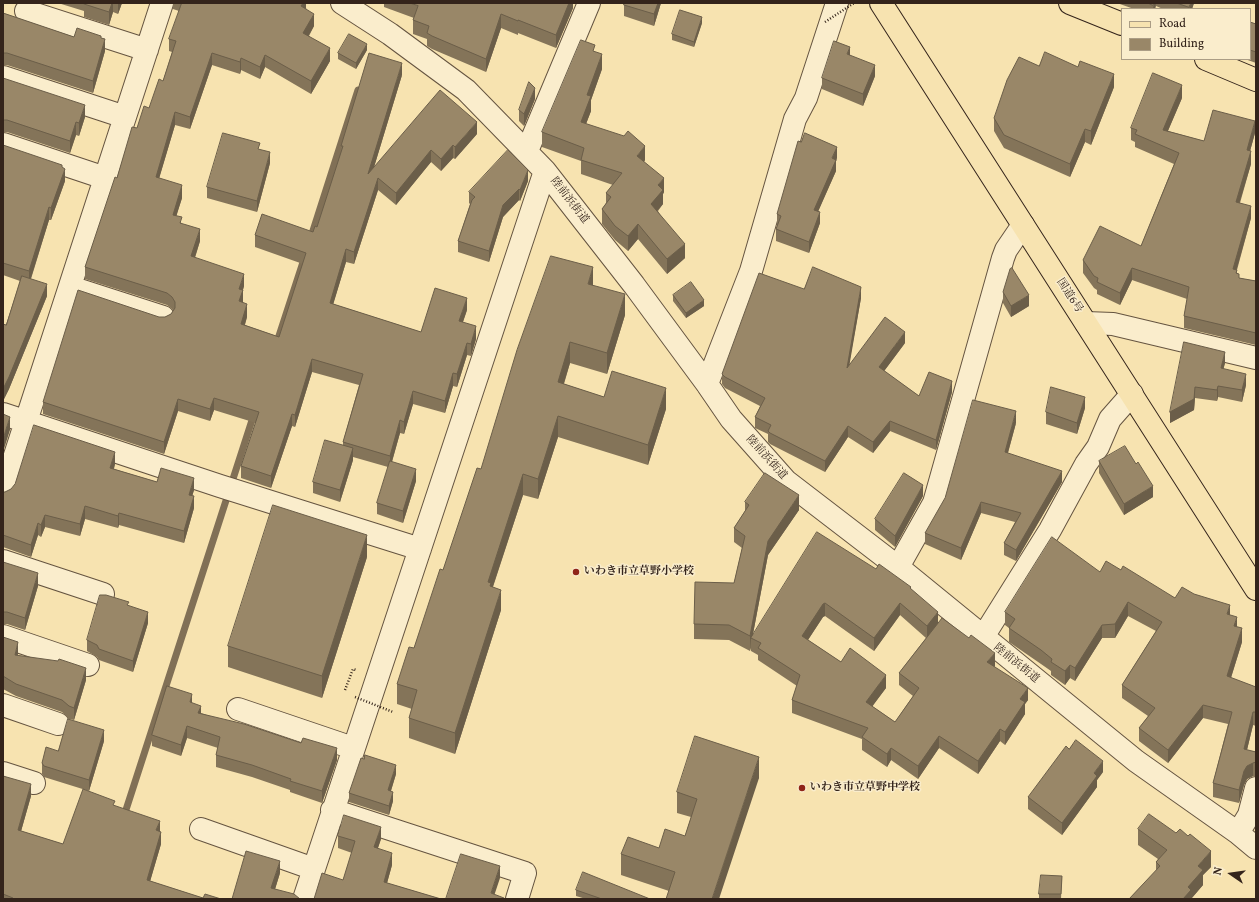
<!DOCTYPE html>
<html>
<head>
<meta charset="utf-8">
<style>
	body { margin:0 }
	#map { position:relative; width:1259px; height:902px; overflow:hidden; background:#f7e3b0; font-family:Vollkorn,serif }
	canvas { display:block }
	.frame { position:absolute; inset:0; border:4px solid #34241b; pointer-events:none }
	.legend { position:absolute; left:1121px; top:8px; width:130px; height:52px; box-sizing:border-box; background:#faedcc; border:1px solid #ab9d85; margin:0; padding:5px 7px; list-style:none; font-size:12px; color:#34241b }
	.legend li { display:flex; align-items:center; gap:8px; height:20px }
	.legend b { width:20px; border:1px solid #ab9d85 }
	.north { position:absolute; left:1211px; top:854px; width:40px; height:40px; -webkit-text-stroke:3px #faedcc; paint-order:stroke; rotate:283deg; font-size:11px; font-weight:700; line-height:16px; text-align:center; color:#34241b }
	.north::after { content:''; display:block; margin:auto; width:14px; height:18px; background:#34241b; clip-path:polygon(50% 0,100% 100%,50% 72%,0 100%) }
</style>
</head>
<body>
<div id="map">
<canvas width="1259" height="902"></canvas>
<div class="frame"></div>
<ul class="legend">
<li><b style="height:5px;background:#f7e3b0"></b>Road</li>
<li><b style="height:11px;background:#998768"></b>Building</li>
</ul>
<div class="north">N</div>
</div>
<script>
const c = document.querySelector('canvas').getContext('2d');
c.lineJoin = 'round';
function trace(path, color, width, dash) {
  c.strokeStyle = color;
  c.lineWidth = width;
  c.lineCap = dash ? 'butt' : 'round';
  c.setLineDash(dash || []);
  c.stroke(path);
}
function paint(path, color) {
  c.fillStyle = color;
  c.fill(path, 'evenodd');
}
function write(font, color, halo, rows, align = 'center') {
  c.font = font + ' Vollkorn,"Noto Serif JP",serif';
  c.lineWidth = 3;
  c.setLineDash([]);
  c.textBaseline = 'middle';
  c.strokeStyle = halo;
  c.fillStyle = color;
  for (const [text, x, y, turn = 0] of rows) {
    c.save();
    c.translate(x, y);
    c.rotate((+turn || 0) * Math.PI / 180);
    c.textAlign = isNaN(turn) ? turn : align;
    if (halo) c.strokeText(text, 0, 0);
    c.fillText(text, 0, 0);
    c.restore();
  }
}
const stream = new Path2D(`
	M 310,240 L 358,90
	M 276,345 L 305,256
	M 123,819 L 254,414`);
const path = new Path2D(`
	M 345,690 L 353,669 L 356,670`);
const minor = new Path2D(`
	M 342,3 L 390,34 L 466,90 L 545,171 L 634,285 L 707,384 L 731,419 L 786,481 L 898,567 L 1136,761 L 1238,833 L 1256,848
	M 26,11 L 147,50
	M 3,77 L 125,117
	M 3,144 L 105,178
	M 527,151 L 589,3
	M 70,287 L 163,317
	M 1086,323 L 1113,324 L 1256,358
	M 707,384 L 751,271 L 795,119 L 806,98 L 837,3
	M 3,414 L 220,486 L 420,549
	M 3,492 L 162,3
	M 3,561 L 103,594
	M 898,567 L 934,503 L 1003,258 L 1006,250 L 1023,225
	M 3,636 L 88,665
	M 983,637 L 1050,530 L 1086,464 L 1098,447 L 1110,419 L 1132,394
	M 3,705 L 58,724
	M 238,709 L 353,748
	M 3,773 L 34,783
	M 332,810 L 525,873 L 517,899
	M 201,829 L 314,869
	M 1238,833 L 1249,815 L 1256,788
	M 304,899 L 545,171`);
const major = new Path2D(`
	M 1070,3 L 1122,24
	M 1206,59 L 1256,80`);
const highway = new Path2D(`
	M 881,3 L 1256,589`);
const pathBridge = new Path2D(`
	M 825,22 L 854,3
	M 355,697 L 393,712`);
const wall = new Path2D(`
	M 58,3 L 122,3 L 118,14 L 113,12 L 109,25 L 84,17 L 84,11 Z
	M 173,3 L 306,3 L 306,8 L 314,26 L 309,36 L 330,61 L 311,94 L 265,67 L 260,79 L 241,70 L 240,74 L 212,65 L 190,129 L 175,125 L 159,178 L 182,198 L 176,216 L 182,224 L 200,241 L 195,258 L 244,286 L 243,290 L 243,303 L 247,317 L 245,325 L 279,337 L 303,264 L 255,247 L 255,235 L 313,232 L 317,227 L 341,152 L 341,146 L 402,75 L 374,167 L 477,134 L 455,159 L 453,158 L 441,171 L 431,162 L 396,205 L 378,190 L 354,264 L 346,262 L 333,304 L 421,332 L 467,310 L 463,322 L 476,339 L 471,356 L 467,355 L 457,387 L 453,386 L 445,413 L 413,404 L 404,434 L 400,433 L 392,462 L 416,481 L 403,523 L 377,514 L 377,503 L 388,467 L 353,457 L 353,460 L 340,502 L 313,493 L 313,482 L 343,446 L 343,442 L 359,385 L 312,372 L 295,427 L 292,426 L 271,488 L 241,478 L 241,466 L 256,423 L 214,410 L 210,421 L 178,411 L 164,454 L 43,414 L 43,402 L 159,317 L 165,317 L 171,314 L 173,311 L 172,309 L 167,305 L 85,279 L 85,267 L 117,178 L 137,128 L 149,108 L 163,81 L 172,52 L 169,51 L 169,39 L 179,11 L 173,9 Z
	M 384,3 L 573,3 L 573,8 L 556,48 L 518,33 L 518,35 L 501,28 L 486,72 L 432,49 L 427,46 L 427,39 L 413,34 L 413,20 L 414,18 L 384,7 Z
	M 624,3 L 661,3 L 654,26 L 624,16 Z
	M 1117,3 L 1194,3 L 1192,9 L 1163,9 L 1156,6 L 1155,9 L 1134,9 Z
	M 3,13 L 74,37 L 101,38 L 105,51 L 93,93 L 7,65 L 3,65 Z
	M 1250,22 L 1256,24 L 1256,63 L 1245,59 L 1250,59 Z
	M 702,23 L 694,47 L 672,40 L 672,34 Z
	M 367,50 L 356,69 L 338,59 L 338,53 Z
	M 595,52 L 602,69 L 591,100 L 591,111 L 586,124 L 645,160 L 644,162 L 664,192 L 663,194 L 663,204 L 658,211 L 685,258 L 667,274 L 638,239 L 628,251 L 615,240 L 602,224 L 602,209 L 606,203 L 606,193 L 613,185 L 581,174 L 581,161 L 542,147 L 542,132 Z
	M 850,55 L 875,76 L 863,106 L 822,89 L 822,78 Z
	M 1039,66 L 1114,87 L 1091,145 L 1085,142 L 1070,177 L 1004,148 L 994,131 L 994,118 Z
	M 3,78 L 85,117 L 79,136 L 76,135 L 70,153 L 7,132 L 3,132 Z
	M 1182,98 L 1168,131 L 1204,141 L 1255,133 L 1250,151 L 1251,164 L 1240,203 L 1251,218 L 1237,270 L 1237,273 L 1239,278 L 1256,281 L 1256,345 L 1184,328 L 1184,316 L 1187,299 L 1132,280 L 1120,305 L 1097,294 L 1097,290 L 1094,288 L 1083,273 L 1083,260 L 1141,246 L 1174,164 L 1135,147 L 1135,142 L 1131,140 L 1131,128 Z
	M 535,99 L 524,126 L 519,121 L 519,110 Z
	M 3,145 L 62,168 L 65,181 L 51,220 L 49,220 L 31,279 L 47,296 L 9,389 L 3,401 L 3,324 L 6,325 L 20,281 L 3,275 Z
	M 837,158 L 836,161 L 836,171 L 818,211 L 820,223 L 809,253 L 776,241 L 776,229 L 777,226 L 777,214 Z
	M 270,163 L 257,212 L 207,198 L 207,187 Z
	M 528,181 L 520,201 L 519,200 L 503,217 L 489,262 L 458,252 L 458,241 L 470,204 L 469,203 L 469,192 Z
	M 593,285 L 625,315 L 607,374 L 570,363 L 564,384 L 604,397 L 666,409 L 648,465 L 558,437 L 538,499 L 523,495 L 493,587 L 501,610 L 455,754 L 409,738 L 409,718 L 412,709 L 397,704 L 397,684 L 414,648 L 481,469 Z
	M 804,289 L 861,298 L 849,364 L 905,343 L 884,371 L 919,396 L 952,392 L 936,450 L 890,431 L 873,453 L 848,437 L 825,472 L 770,444 L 768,442 L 768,434 L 755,428 L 755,417 L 760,406 L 725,388 L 722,384 L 722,374 Z
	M 1003,292 L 1029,306 L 1011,317 L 1003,303 Z
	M 673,295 L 704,306 L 686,318 L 673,301 Z
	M 1184,342 L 1225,363 L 1223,369 L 1246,385 L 1242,402 L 1218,397 L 1217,401 L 1195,398 L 1194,410 L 1170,423 Z
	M 1085,408 L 1077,434 L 1046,424 L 1046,412 Z
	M 1016,423 L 1008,453 L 1062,482 L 1016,561 L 1004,555 L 1004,543 L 1015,522 L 981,513 L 961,560 L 925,544 L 925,533 Z
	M 1099,461 L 1153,497 L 1124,515 L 1099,473 Z
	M 115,464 L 114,469 L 157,482 L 194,490 L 192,496 L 194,508 L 184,543 L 119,525 L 118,528 L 85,519 L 80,536 L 45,527 L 41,537 L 38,535 L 31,557 L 3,547 L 3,492 L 5,492 Z
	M 923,496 L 895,547 L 875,530 L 875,519 Z
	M 745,502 L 799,510 L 768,555 L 753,634 L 876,569 L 911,589 L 938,622 L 995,666 L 994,666 L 1028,700 L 1025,704 L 1025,714 L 1005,745 L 1000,741 L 978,774 L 939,748 L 918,779 L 891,760 L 887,767 L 862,750 L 862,739 L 792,713 L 792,700 L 797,686 L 758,660 L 758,655 L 751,651 L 751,648 L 750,651 L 729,640 L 694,639 L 694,624 L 734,583 L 742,548 L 734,542 L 734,528 L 745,511 ZM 900,615 L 926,638 L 899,673 L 899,685 L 913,696 L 895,722 L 872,706 L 886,688 L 841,662 L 808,640 L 823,617 L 825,616 L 874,651 Z
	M 367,557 L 322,698 L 228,667 L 228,646 Z
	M 3,562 L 38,586 L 25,630 L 7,624 L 3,624 Z
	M 1121,570 L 1175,598 L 1230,615 L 1237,627 L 1242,642 L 1231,678 L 1256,687 L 1256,726 L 1253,725 L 1247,750 L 1256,752 L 1256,776 L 1253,776 L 1247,779 L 1244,785 L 1239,803 L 1213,797 L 1213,783 L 1228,724 L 1203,718 L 1168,763 L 1139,741 L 1139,728 L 1148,716 L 1122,698 L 1122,685 L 1156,631 L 1128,616 L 1115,638 L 1102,638 L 1075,681 L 1070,678 L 1065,685 L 1051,675 L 1051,671 L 1041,664 L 1009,642 L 1009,628 L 1005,625 L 1005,612 L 1100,572 Z
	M 129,606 L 148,623 L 133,672 L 99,660 L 97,657 L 87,651 L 87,640 Z
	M 3,637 L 18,655 L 86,680 L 74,720 L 69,719 L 62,712 L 16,696 L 3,689 Z
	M 192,703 L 201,713 L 337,760 L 322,803 L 290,792 L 290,790 L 252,777 L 216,767 L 216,755 L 218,748 L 187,738 L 181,756 L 152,746 L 152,735 Z
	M 104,741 L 89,791 L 44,777 L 42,774 L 42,763 L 58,751 Z
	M 1103,772 L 1097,780 L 1097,787 L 1062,835 L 1028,809 L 1028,797 Z
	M 396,774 L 391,791 L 393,801 L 389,815 L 349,802 L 349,793 Z
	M 3,775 L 31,796 L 21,831 L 63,844 L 115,806 L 160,831 L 161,844 L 150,881 L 203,898 L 221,899 L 3,899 Z
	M 759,778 L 669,891 L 621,875 L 621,854 L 659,848 L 685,836 L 691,817 L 677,813 L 677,792 Z
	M 1138,829 L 1211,867 L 1203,875 L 1203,885 L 1191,899 L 1129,899 L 1156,871 L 1156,862 L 1158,859 L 1138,845 Z
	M 338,836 L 381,839 L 378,848 L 392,865 L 387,883 L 441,899 L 232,899 L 280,873 L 275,889 L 300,899 L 314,899 L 343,880 L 352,853 L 338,848 Z
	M 1062,876 L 1061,899 L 1039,899 L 1039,894 Z
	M 576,890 L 650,899 L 586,899 L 576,896 Z`);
const shadedWall = new Path2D(`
	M 112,3 L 113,3 L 113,12 L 109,25 L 109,12 Z
	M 118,3 L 122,3 L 118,14 Z
	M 303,3 L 306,3 L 306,10 L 301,6 Z
	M 569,3 L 573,3 L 573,8 L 556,48 L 556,35 Z
	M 658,3 L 661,3 L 654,26 L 654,14 Z
	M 1154,3 L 1156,3 L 1155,9 L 1153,9 Z
	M 1191,3 L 1194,3 L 1192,9 L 1189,9 Z
	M 314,14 L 314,26 L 303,45 L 303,33 Z
	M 501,14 L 501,28 L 486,72 L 486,59 Z
	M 702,17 L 702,23 L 694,47 L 694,42 Z
	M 105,39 L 105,51 L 93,93 L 93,81 Z
	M 367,44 L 367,50 L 356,69 L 356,63 Z
	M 850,47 L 850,58 L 847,54 Z
	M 330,48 L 330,61 L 311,94 L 311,81 Z
	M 212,53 L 212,65 L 190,129 L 190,117 Z
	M 602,54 L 602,69 L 591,100 L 591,111 L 581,137 L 581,122 L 587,95 Z
	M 265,55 L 265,67 L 260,79 L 260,67 Z
	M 241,58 L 241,70 L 240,74 L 240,62 Z
	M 402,63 L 402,75 L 368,187 L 368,174 Z
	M 875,65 L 875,76 L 863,106 L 863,94 Z
	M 1114,74 L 1114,87 L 1091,145 L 1091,131 Z
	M 1182,85 L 1182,98 L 1163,142 L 1163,130 Z
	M 535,88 L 535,99 L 524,126 L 524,114 Z
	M 85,105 L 85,117 L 79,136 L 79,123 Z
	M 175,112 L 175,125 L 156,189 L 156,177 Z
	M 1255,121 L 1255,133 L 1247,162 L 1247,150 Z
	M 76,122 L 76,135 L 70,153 L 70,141 Z
	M 477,122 L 477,134 L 455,159 L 455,147 Z
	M 1085,129 L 1085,142 L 1070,177 L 1070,164 Z
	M 453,145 L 453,158 L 441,171 L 441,159 Z
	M 645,146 L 645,160 L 637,171 L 637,156 Z
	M 837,147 L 837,158 L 836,161 L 836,171 L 814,221 L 814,210 L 832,158 Z
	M 431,150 L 431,162 L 396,205 L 396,193 Z
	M 1251,151 L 1251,164 L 1236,214 L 1236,202 Z
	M 270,152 L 270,163 L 257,212 L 257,201 Z
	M 62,165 L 62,178 L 65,169 L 65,181 L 51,220 L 51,208 Z
	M 528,170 L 528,181 L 520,201 L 520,190 Z
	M 378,178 L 378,190 L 354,264 L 354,252 Z
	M 664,178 L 664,192 L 663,194 L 663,204 L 651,218 L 651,204 L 658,185 Z
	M 182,185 L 182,198 L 173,227 L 173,215 Z
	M 519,189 L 519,200 L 503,217 L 489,262 L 489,251 L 503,205 Z
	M 1251,206 L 1251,218 L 1233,282 L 1233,269 Z
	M 49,207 L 49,220 L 29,284 L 29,271 Z
	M 820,212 L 820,223 L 809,253 L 809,242 Z
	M 638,224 L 638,239 L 628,251 L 628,236 Z
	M 200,229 L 200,241 L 191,269 L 191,256 Z
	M 685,244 L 685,258 L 667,274 L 667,259 Z
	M 346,249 L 346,262 L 330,315 L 330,303 Z
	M 593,267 L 593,288 L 588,284 Z
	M 1132,268 L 1132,280 L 1120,305 L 1120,293 Z
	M 244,274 L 244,286 L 239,302 L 239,289 Z
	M 47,284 L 47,296 L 9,389 L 3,401 L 3,389 Z
	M 861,287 L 861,298 L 847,379 L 847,368 Z
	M 243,290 L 243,303 L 239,301 Z
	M 625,294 L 625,315 L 607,374 L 607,353 Z
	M 1029,295 L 1029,306 L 1011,317 L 1011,306 Z
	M 467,298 L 467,310 L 459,333 L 459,321 Z
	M 704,300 L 704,306 L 686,318 L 686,313 Z
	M 247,304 L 247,317 L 241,336 L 241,324 Z
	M 476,326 L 476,339 L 471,356 L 471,344 Z
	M 905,332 L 905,343 L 879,378 L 879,367 Z
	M 570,342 L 570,363 L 558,402 L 558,382 Z
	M 467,343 L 467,355 L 457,387 L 457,374 Z
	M 1225,352 L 1225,363 L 1221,379 L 1221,368 Z
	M 312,359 L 312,372 L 295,427 L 295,415 Z
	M 453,373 L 453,386 L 445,413 L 445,401 Z
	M 1246,374 L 1246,385 L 1242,402 L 1242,390 Z
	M 952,381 L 952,392 L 936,450 L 936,440 Z
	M 1218,386 L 1218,397 L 1217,401 L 1217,390 Z
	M 1195,387 L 1195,398 L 1194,410 L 1170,423 L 1170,412 Z
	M 666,388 L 666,409 L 648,465 L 648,445 Z
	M 413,391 L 413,404 L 404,434 L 404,422 Z
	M 1085,397 L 1085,408 L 1077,434 L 1077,423 Z
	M 214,398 L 214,410 L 210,421 L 210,409 Z
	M 178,399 L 178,411 L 164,454 L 164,442 Z
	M 1016,411 L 1016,423 L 1005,463 L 1005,452 Z
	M 292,414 L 292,426 L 271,488 L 271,476 Z
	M 558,416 L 558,437 L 538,499 L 538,479 Z
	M 10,417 L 10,430 L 3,452 L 3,439 Z
	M 400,420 L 400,433 L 390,468 L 390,456 Z
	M 890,421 L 890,431 L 873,453 L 873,442 Z
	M 848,426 L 848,437 L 825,472 L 825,461 Z
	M 353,448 L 353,460 L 340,502 L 340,490 Z
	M 115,452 L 115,464 L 110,481 L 110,468 Z
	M 416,469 L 416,481 L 403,523 L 403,511 Z
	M 1062,471 L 1062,482 L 1016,561 L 1016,550 Z
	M 523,474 L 523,495 L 491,592 L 488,582 Z
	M 194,478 L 194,490 L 189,507 L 189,495 Z
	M 923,485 L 923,496 L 895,547 L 895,536 Z
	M 1153,486 L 1153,497 L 1124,515 L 1124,504 Z
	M 799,495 L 799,510 L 768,555 L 752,639 L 751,638 L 750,651 L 750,636 L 768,541 Z
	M 194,496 L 194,508 L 184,543 L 184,531 Z
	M 981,502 L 981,513 L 961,560 L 961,548 Z
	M 85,506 L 85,519 L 80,536 L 80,524 Z
	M 119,513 L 119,525 L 118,528 L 118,516 Z
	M 45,515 L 45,527 L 41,537 L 41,525 Z
	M 38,523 L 38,535 L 31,557 L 31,545 Z
	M 367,535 L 367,557 L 322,698 L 322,676 Z
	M 38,573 L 38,586 L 25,630 L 25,618 Z
	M 501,590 L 501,610 L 455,754 L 455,733 Z
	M 1128,602 L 1128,616 L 1115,638 L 1115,624 Z
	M 825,603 L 825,616 L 823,617 L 802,649 L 802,636 L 823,604 Z
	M 900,603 L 900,615 L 874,651 L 874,638 Z
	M 1230,605 L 1230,619 L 1227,614 Z
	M 148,612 L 148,623 L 133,672 L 133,661 Z
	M 938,612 L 938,625 L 927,638 L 927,626 Z
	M 1237,617 L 1237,630 L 1234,626 Z
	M 1102,625 L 1102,638 L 1075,681 L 1075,668 Z
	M 1242,628 L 1242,642 L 1227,690 L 1227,676 Z
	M 18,642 L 18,654 L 15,667 L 15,655 Z
	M 995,653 L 995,666 L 987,675 L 987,662 Z
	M 1070,665 L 1070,678 L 1065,685 L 1065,671 Z
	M 86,668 L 86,680 L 74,720 L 74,708 Z
	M 886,675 L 886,688 L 866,715 L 866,702 Z
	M 1028,688 L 1028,700 L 1025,704 L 1025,714 L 1005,745 L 1005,732 L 1020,699 Z
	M 192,694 L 192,706 L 190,702 Z
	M 1203,705 L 1203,718 L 1168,763 L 1168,750 Z
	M 201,706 L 201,717 L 198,713 Z
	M 1253,712 L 1253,725 L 1244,762 L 1244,749 Z
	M 187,726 L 187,738 L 181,756 L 181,745 Z
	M 1000,729 L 1000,741 L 978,774 L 978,761 Z
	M 104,730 L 104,741 L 89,791 L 89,780 Z
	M 939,736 L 939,748 L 918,779 L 918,766 Z
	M 337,748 L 337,760 L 322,803 L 322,791 Z
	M 891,748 L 891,760 L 887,767 L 887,754 Z
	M 759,757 L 759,778 L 719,899 L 712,899 Z
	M 1103,761 L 1103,772 L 1097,780 L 1097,787 L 1062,835 L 1062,823 L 1094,773 Z
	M 1253,763 L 1253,776 L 1247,779 L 1244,785 L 1239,803 L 1239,790 L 1244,771 L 1247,766 Z
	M 396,765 L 396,774 L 388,800 L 388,790 Z
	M 31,784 L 31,796 L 18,842 L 18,830 Z
	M 393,792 L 393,801 L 389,815 L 389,806 Z
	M 160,821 L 160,833 L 156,830 Z
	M 381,827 L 381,839 L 374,859 L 374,847 Z
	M 161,832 L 161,844 L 147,892 L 147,880 Z
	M 1211,851 L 1211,867 L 1203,875 L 1203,885 L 1191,899 L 1183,899 L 1188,887 L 1198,866 Z
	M 392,853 L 392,865 L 384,894 L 384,882 Z
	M 280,861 L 280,873 L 272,899 L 271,888 Z
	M 500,866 L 500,878 L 493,899 L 491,893 Z`);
const building = new Path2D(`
	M 84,3 L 112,3 L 109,12 L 84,4 Z
	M 182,3 L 303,3 L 301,6 L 314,14 L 303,33 L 330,48 L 311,81 L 265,55 L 260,67 L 241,58 L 240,62 L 212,53 L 190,117 L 175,112 L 156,177 L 182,185 L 173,215 L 182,217 L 180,223 L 200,229 L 191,256 L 244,274 L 239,289 L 243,290 L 239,301 L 247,304 L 241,324 L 279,337 L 306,253 L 255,235 L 262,214 L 313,232 L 315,226 L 317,227 L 343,146 L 341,146 L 369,53 L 402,63 L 368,174 L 440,90 L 477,122 L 455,147 L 453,145 L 441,159 L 431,150 L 396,193 L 378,178 L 354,252 L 346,249 L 330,303 L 421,332 L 435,288 L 467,298 L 459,321 L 476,326 L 471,344 L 467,343 L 457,374 L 453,373 L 445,401 L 413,391 L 404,422 L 400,420 L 390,456 L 343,442 L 363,374 L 312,359 L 295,415 L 292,414 L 271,476 L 241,466 L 259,412 L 214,398 L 210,409 L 178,399 L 164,442 L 43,402 L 78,290 L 159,317 L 165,317 L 171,314 L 175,308 L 175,302 L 172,297 L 167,293 L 85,267 L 115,177 L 117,178 L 132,127 L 137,128 L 144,106 L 149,108 L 159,79 L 163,81 L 176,41 L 169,39 Z
	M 410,3 L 569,3 L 556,35 L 518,20 L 518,21 L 501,14 L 486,59 L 432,36 L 427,33 L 429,26 L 413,20 L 418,6 Z
	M 624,3 L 658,3 L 654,14 L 624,5 Z
	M 1148,3 L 1154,3 L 1153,5 Z
	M 1177,3 L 1191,3 L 1189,7 Z
	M 680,10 L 702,17 L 694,42 L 672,34 Z
	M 3,13 L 74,37 L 77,28 L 101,36 L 101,38 L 105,39 L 93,81 L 7,53 L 3,53 Z
	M 1250,22 L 1256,24 L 1256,52 L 1250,50 Z
	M 349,34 L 367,44 L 356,63 L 338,53 Z
	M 581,40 L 595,45 L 593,51 L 602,54 L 587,95 L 591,96 L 581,122 L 624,136 L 628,131 L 645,146 L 637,156 L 664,178 L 658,185 L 663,190 L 651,204 L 685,244 L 667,259 L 638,224 L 628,236 L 615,226 L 602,209 L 611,197 L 606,193 L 622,173 L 581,160 L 584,148 L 542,132 Z
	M 834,41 L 850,47 L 847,54 L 875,65 L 863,94 L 822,78 Z
	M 1045,52 L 1078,67 L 1080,61 L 1114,74 L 1091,131 L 1085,129 L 1070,164 L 1004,135 L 994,118 L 1007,80 L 1019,57 L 1039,66 Z
	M 1153,73 L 1182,85 L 1163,130 L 1204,141 L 1213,110 L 1255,121 L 1247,150 L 1251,151 L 1236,202 L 1251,206 L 1233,269 L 1237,270 L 1236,273 L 1239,274 L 1239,278 L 1256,281 L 1256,333 L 1184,316 L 1189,287 L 1132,268 L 1120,293 L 1097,282 L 1098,278 L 1094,276 L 1083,260 L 1100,226 L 1141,246 L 1179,153 L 1135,134 L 1137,130 L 1131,128 Z
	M 3,78 L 85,105 L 79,123 L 76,122 L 70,141 L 7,120 L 3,120 Z
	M 529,82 L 535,88 L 524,114 L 519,110 Z
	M 223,133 L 260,143 L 258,149 L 270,152 L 257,201 L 207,187 Z
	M 805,133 L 837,147 L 832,158 L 836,160 L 814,210 L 820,212 L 809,242 L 776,229 L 781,216 L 777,214 L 798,141 L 801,142 Z
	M 3,145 L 62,165 L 62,167 L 65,169 L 51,208 L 49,207 L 29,271 L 3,263 Z
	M 508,150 L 528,170 L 520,190 L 519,189 L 503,205 L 489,251 L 458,241 L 472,200 L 475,197 L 469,192 Z
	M 551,256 L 593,267 L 588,284 L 625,294 L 607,353 L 570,342 L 558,382 L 604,397 L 612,371 L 666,388 L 648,445 L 558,416 L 538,479 L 523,474 L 488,582 L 491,583 L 490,586 L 501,590 L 455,733 L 409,718 L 417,690 L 397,684 L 409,647 L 414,648 L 440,569 L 443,570 L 477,468 L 481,469 L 517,350 Z
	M 813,267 L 861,287 L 847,368 L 885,317 L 905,332 L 879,367 L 919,396 L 929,372 L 952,381 L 936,440 L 890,421 L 873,442 L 848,426 L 825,461 L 770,433 L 768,431 L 771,425 L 755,417 L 765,398 L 725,377 L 722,374 L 759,273 L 804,289 Z
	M 1012,268 L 1029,295 L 1011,306 L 1003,292 L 1010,269 Z
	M 22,276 L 47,284 L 9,377 L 3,389 L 3,324 L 6,325 Z
	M 691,282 L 704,300 L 686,313 L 673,295 Z
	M 1184,342 L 1225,352 L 1221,368 L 1246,374 L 1242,390 L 1218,386 L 1217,390 L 1195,387 L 1194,399 L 1170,412 Z
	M 1051,387 L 1085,397 L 1077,423 L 1046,412 Z
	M 973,400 L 1016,411 L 1005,452 L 1062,471 L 1016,550 L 1004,543 L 1021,513 L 981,502 L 961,548 L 925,533 L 945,498 Z
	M 3,414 L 10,417 L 3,439 Z
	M 34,425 L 115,452 L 110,468 L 157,482 L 161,468 L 194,478 L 189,495 L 194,496 L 184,531 L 119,513 L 118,516 L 85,506 L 80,524 L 45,515 L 41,525 L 38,523 L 31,545 L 3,535 L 3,492 L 5,492 L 11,489 L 15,484 Z
	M 325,440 L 353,448 L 340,490 L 313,482 Z
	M 1125,446 L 1136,464 L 1138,462 L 1153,486 L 1124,504 L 1099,461 Z
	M 390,461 L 416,469 L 403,511 L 377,503 Z
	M 765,473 L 799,495 L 768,541 L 750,636 L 729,625 L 694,624 L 695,582 L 734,583 L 745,536 L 734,528 L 749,505 L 745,502 Z
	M 904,473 L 923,485 L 895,536 L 875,519 Z
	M 273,505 L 367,535 L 322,676 L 228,646 Z
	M 817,532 L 876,569 L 879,564 L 911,587 L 910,588 L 938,612 L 927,626 L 900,603 L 874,638 L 825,603 L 823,604 L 802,636 L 841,662 L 850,648 L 886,675 L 866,702 L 895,722 L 919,688 L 899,673 L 942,618 L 969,638 L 971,635 L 995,653 L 987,662 L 1028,688 L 1020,699 L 1025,702 L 1005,732 L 1000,729 L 978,761 L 939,736 L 918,766 L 891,748 L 887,754 L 862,737 L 868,728 L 792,700 L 800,675 L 758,648 L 761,643 L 751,638 Z
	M 1052,537 L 1100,572 L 1106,561 L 1121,570 L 1123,566 L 1175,598 L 1182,587 L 1194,594 L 1230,605 L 1227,614 L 1237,617 L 1234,626 L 1242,628 L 1227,676 L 1256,687 L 1256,712 L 1253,712 L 1244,749 L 1256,752 L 1256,762 L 1253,763 L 1247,766 L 1244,771 L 1239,790 L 1213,783 L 1232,712 L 1203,705 L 1168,750 L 1139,728 L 1155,708 L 1122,685 L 1162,622 L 1128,602 L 1115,624 L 1102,625 L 1075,668 L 1070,665 L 1065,671 L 1051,662 L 1052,659 L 1041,650 L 1009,628 L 1015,619 L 1005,612 Z
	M 3,562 L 38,573 L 25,618 L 7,612 L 3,612 Z
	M 100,595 L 106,595 L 129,602 L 127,605 L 148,612 L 133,661 L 99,649 L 97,645 L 87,640 Z
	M 3,637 L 18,642 L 15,655 L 58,661 L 59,659 L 86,668 L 74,708 L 69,706 L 62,700 L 16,684 L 3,676 Z
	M 167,686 L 192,694 L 190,702 L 201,706 L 198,713 L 244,724 L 301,743 L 303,738 L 337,748 L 322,791 L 290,781 L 291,779 L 252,765 L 216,755 L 220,737 L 187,726 L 181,745 L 152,735 Z
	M 68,719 L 104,730 L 89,780 L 44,766 L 42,763 L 46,747 L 58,751 Z
	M 695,736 L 759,757 L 712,899 L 666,899 L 675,872 L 621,854 L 628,837 L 659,848 L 665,829 L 685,836 L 697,799 L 677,792 Z
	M 1076,740 L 1103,761 L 1094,773 L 1097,776 L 1062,823 L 1028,797 L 1066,746 L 1069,749 Z
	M 365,755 L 396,765 L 388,790 L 393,792 L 389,806 L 349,793 L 361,758 L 364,759 Z
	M 3,776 L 31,784 L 18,830 L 63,844 L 83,789 L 115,801 L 113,805 L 160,821 L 156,830 L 161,832 L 147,880 L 203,898 L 205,894 L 221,899 L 12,899 L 13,898 L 3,894 Z
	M 1149,814 L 1176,833 L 1180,829 L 1188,836 L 1190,834 L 1211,851 L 1198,866 L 1203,870 L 1188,887 L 1191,890 L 1183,899 L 1129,899 L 1160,866 L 1156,862 L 1167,850 L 1138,829 Z
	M 344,815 L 381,827 L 374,847 L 392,853 L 384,882 L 441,899 L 232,899 L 246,851 L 280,861 L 271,888 L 294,894 L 300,899 L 314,899 L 322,873 L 343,880 L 355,841 L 338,836 Z
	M 461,854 L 500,866 L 491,893 L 504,898 L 504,899 L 446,899 Z
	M 583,872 L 650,899 L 602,899 L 576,890 Z
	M 1041,875 L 1062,876 L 1061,894 L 1039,894 Z`);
const markers = [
	[576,572,4,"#8f2418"],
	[802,788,4,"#8f2418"]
];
const streetNames = [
	["陸前浜街道",569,201,52],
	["国道6号",1069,296,57],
	["陸前浜街道",766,458,48],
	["陸前浜街道",1016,664,39]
];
const poiNames = [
	["いわき市立草野小学校",584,572],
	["いわき市立草野中学校",810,788]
];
trace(stream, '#817056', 7);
trace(minor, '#655440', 24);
trace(major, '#34241b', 24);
trace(highway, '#34241b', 24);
trace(path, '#34241b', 2.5, [1, 2]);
trace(minor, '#faedcc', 22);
trace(major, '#f7e3b0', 22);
trace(highway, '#f7e3b0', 22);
trace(pathBridge, '#34241b', 2.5, [1, 2]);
paint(wall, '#847459');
paint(shadedWall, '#6b5e49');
paint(building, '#998768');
trace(building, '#6b5e49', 1);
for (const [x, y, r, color] of markers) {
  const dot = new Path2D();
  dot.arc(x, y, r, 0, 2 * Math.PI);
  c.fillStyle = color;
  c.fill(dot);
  trace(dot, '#faedcc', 1.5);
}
write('11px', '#34241b', '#faedcc', streetNames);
write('bold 11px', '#34241b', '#faedcc', poiNames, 'left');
</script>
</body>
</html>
